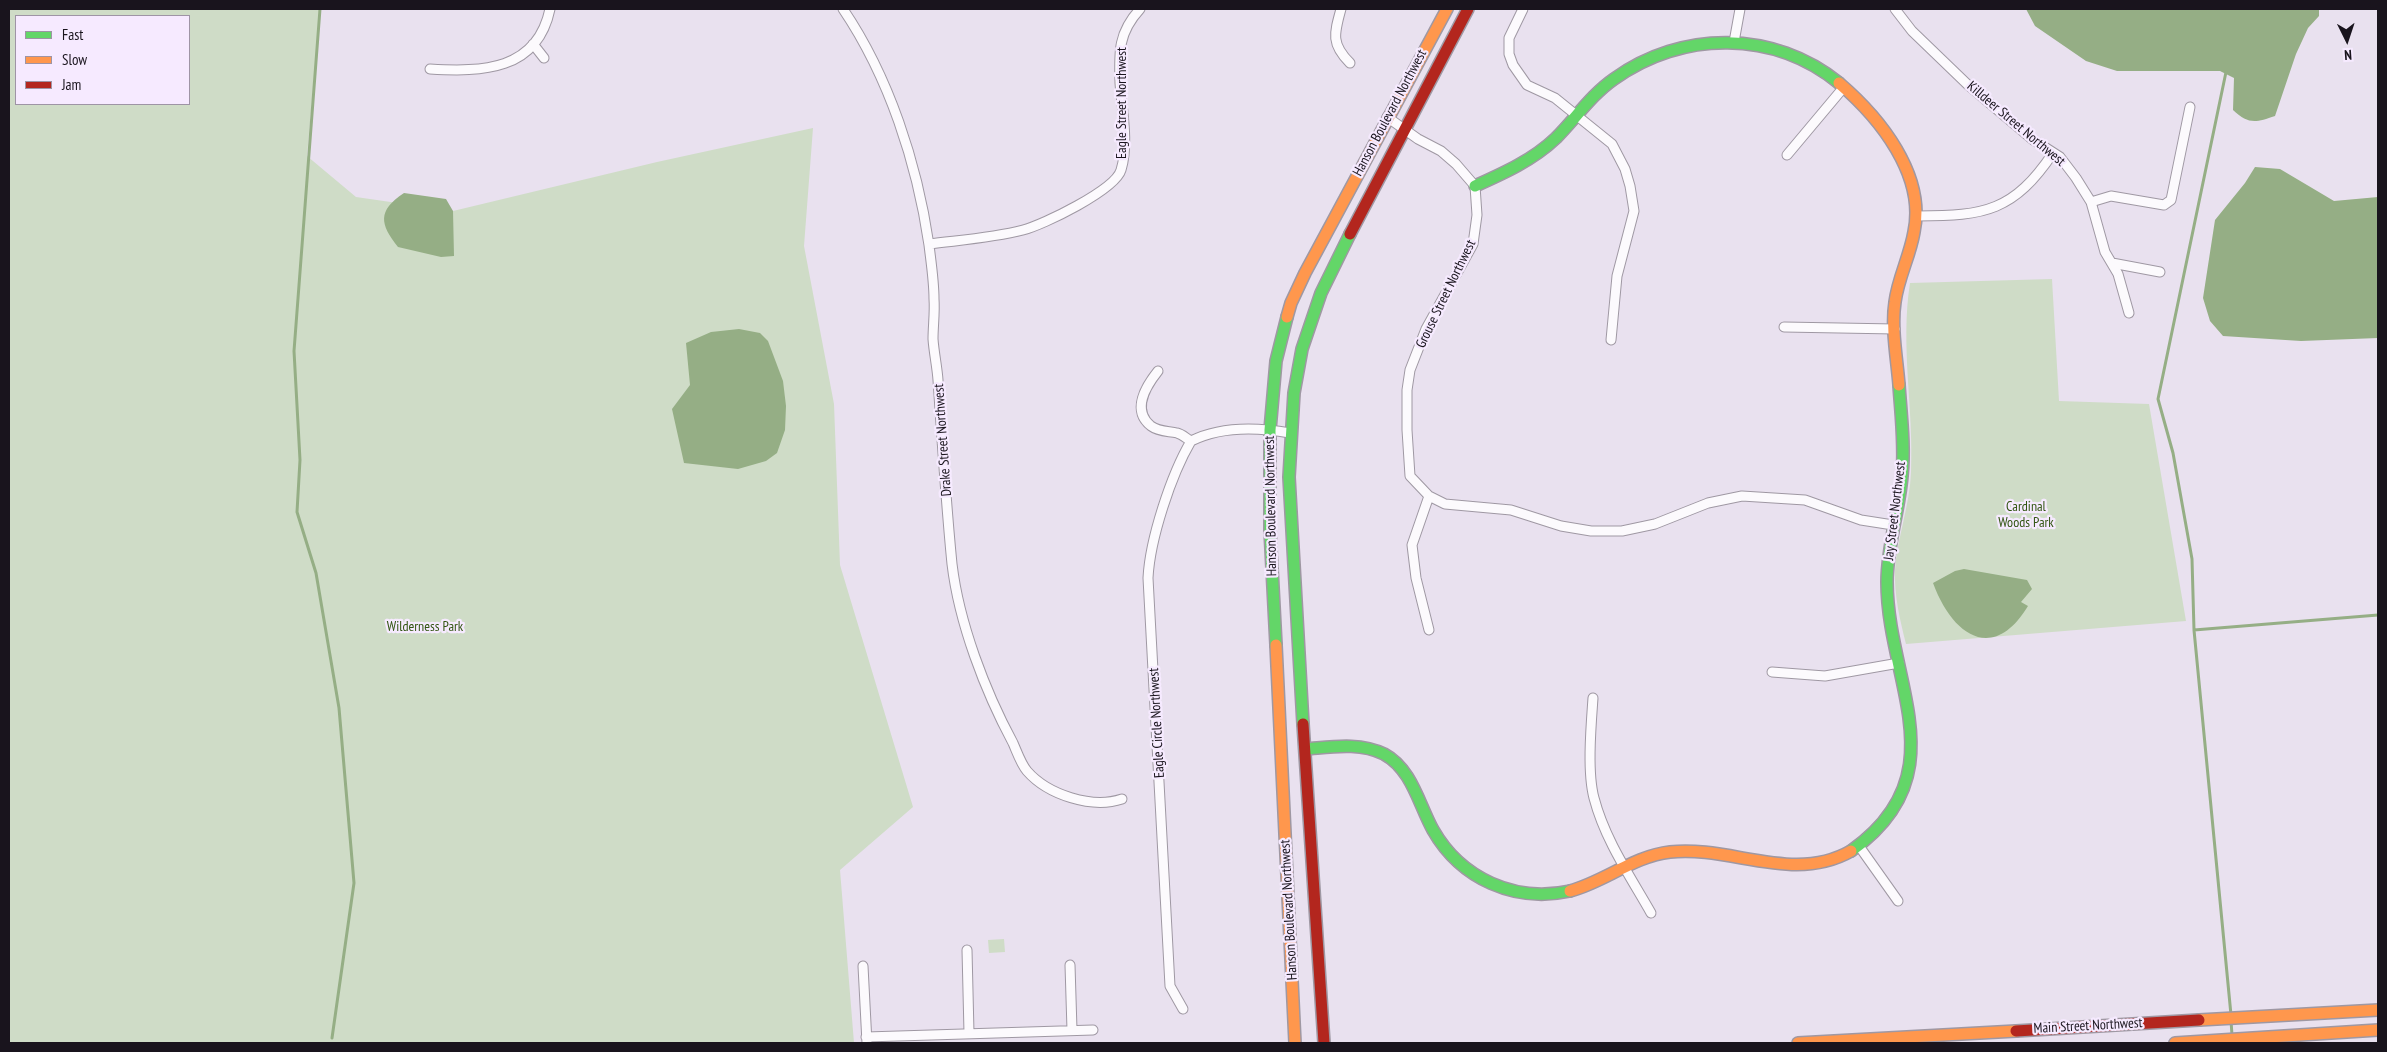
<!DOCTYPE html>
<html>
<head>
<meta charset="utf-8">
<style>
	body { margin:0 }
	#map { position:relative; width:2387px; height:1052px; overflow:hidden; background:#e9e1ef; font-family:"PT Sans Narrow",sans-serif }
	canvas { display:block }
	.frame { position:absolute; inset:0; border:10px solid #19141d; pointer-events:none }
	.legend { position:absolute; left:15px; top:15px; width:175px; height:90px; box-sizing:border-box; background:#f6eaff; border:1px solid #9e94a5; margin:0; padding:6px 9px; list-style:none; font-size:15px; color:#19141d }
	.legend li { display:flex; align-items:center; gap:10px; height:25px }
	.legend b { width:25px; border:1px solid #9e94a5 }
	.north { position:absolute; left:2322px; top:15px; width:50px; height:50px; -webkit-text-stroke:4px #f6eaff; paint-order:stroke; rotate:176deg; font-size:14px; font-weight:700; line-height:20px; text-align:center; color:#19141d }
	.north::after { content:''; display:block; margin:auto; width:18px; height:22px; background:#19141d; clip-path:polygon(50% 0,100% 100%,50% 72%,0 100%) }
</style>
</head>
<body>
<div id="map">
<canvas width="2387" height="1052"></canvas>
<div class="frame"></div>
<ul class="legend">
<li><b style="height:6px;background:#63d668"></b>Fast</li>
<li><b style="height:6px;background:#ff974d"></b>Slow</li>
<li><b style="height:6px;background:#b3261e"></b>Jam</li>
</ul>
<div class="north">N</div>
</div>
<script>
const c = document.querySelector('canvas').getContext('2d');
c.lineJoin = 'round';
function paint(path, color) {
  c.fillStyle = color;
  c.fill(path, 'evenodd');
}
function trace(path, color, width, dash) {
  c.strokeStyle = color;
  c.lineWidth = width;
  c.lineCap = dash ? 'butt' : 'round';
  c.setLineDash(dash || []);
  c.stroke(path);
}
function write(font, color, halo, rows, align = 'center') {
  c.font = font + ' "PT Sans Narrow",sans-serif';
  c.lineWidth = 4.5;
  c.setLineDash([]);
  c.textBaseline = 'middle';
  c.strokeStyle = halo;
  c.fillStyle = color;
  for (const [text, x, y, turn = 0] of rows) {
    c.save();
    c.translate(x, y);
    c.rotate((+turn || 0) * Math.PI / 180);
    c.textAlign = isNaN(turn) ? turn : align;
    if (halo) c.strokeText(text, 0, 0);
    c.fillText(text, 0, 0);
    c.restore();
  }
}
const green = new Path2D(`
	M 9,9 L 320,9 L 307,156 L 356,197 L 453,211 L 657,162 L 813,128 L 804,246 L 834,404 L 840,565 L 913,807 L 840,870 L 854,1043 L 9,1043 ZM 16,16 L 189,16 L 189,104 L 16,104 Z
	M 2052,279 L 2059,401 L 2149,404 L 2186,621 L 1906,644 C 1900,620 1894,595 1895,570 C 1897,538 1910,505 1911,472 C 1914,409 1900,346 1910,283 Z
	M 1004,939 L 1005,952 L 989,953 L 988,940 Z`);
const water = new Path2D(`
	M 2026,9 L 2319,9 L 2319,16 L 2308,28 L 2296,54 L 2275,116 C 2255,123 2248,124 2233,110 L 2234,78 L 2220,71 L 2117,71 L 2086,61 L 2035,26 Z
	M 2255,167 L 2280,169 L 2334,201 L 2378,197 L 2378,338 L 2301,341 L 2223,336 L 2210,321 L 2203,298 L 2215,220 L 2245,183 Z
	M 404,193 L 446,199 L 453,211 L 454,256 L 441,257 L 398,247 C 380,224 377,211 404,193 Z
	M 739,329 L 760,333 L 768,341 L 783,381 L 786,406 L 785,430 L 777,453 L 766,461 L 738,469 L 684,463 L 672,409 L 690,385 L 686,343 L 711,332 Z
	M 1964,569 L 2027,580 L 2032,589 L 2021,602 L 2028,606 C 1993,664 1952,635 1933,583 L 1955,571 Z`);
const stream = new Path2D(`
	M 320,9 L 294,351 L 300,460 L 297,512 L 316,573 L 339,708 L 354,883 L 332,1038
	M 2226,72 L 2158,399 L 2173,453 L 2192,559 L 2194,630 L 2231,1015
	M 2194,630 L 2378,615
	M 2231,1021 L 2232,1035`);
const street = new Path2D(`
	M 843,9 C 889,77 917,163 929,245 C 931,262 934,281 934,299 C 935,312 933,326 933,339 C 934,353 937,366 938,380 C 942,441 946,503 952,564 C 959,623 985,691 1013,743 C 1017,752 1021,764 1027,771 C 1048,795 1092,809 1122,799
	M 1341,9 C 1334,34 1331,44 1350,63
	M 1523,9 L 1509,38 L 1509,54 L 1513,65 L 1527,85 L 1555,98 L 1612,144 L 1625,169 L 1630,186 L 1634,211 L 1617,276 L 1611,340
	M 1895,9 L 1912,31 L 1967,84 L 2032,139 L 2060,157 L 2076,178 L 2091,202 L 2105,252 L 2118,274 L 2129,313
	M 1734,42 L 1740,9
	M 533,44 L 544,58
	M 430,69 C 482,72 537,71 550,9
	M 1387,117 L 1418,139 L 1441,151 L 1456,164 L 1475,186 L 1477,215 L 1473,244 L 1426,329 L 1410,370 L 1407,390 L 1407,430 L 1410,476 L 1429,496 L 1445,504 L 1511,510 L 1561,526 L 1591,531 L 1622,531 L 1655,524 L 1708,503 L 1742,496 L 1805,500 L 1861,520 L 1893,525
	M 1787,155 L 1844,87
	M 2091,202 L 2111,196 L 2164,205 L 2171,200 L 2190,107
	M 1918,216 C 1985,216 2014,211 2053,153
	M 929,244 C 960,240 992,238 1023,230 C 1043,225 1115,190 1121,170 C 1129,144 1122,110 1120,83 C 1119,52 1118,33 1140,9
	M 2112,263 L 2160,272
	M 1784,327 L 1895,329
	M 1158,371 C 1146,386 1131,410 1151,426 C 1159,432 1169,431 1177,433 C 1182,434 1187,439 1191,441 C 1221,426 1257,427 1290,433
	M 1429,496 L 1412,545 L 1416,578 L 1429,630
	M 1772,672 L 1825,676 L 1899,663
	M 1593,698 C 1591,726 1587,772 1594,798 C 1605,840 1630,876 1651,913
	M 1859,846 L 1898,901
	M 967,950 L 969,1033
	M 1070,965 L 1072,1030
	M 863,966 L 867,1043
	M 1183,1009 L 1170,986 L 1148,578 C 1150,539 1171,475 1191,441
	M 866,1037 L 1093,1030`);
const fast = new Path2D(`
	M 1475,186 C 1504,173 1533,160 1556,138 C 1576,118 1591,95 1614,79 C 1682,30 1774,30 1839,83
	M 1276,645 L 1270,530 L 1270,430 L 1276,361 L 1287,317
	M 1303,724 L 1289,477 L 1294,393 L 1302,349 L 1321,293 L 1350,234
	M 1305,749 C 1332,747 1359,742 1384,754 C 1412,769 1419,805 1433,830 C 1461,879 1515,903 1570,891
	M 1851,851 C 1960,774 1887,682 1887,582 C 1887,546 1899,512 1902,476 C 1905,446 1901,415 1899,385`);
const slow = new Path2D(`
	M 1839,83 C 1880,118 1926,175 1914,232 C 1910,256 1898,278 1895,302 C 1891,328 1897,359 1899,385
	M 1287,317 L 1291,303 L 1305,273 L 1447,9
	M 1276,645 L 1295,1043
	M 1570,891 C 1604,882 1634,856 1670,852 C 1730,845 1793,884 1851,851
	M 2199,1020 L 2378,1010
	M 1798,1043 L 2016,1031
	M 2175,1043 L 2378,1030`);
const jam = new Path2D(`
	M 1350,234 L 1468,9
	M 1303,724 L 1324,1043
	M 2016,1031 L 2199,1020`);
const streetNames = [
	["Eagle Street Northwest",1122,103,-90],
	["Hanson Boulevard Northwest",1390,113,-62],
	["Killdeer Street Northwest",2016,124,40],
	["Grouse Street Northwest",1446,294,-64],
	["Drake Street Northwest",943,440,-94],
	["Hanson Boulevard Northwest",1271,506,-91],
	["Jay Street Northwest",1895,511,-83],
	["Eagle Circle Northwest",1157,723,-93],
	["Hanson Boulevard Northwest",1289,910,-93],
	["Main Street Northwest",2088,1026,-3]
];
const parkNames = [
	["Cardinal",2026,507],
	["Woods Park",2026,523],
	["Wilderness Park",425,627]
];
paint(green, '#cfdcc7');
paint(water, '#95ae85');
trace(stream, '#95ae85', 3);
trace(street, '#9f98a3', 11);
trace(fast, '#9f98a3', 14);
trace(slow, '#9f98a3', 14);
trace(jam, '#9f98a3', 14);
trace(street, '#fcfafd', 9);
trace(fast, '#63d668', 11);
trace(slow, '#ff974d', 11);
trace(jam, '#b3261e', 11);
write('14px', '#19141d', '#f6eaff', streetNames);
write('14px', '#315511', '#f6eaff', parkNames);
</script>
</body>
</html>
